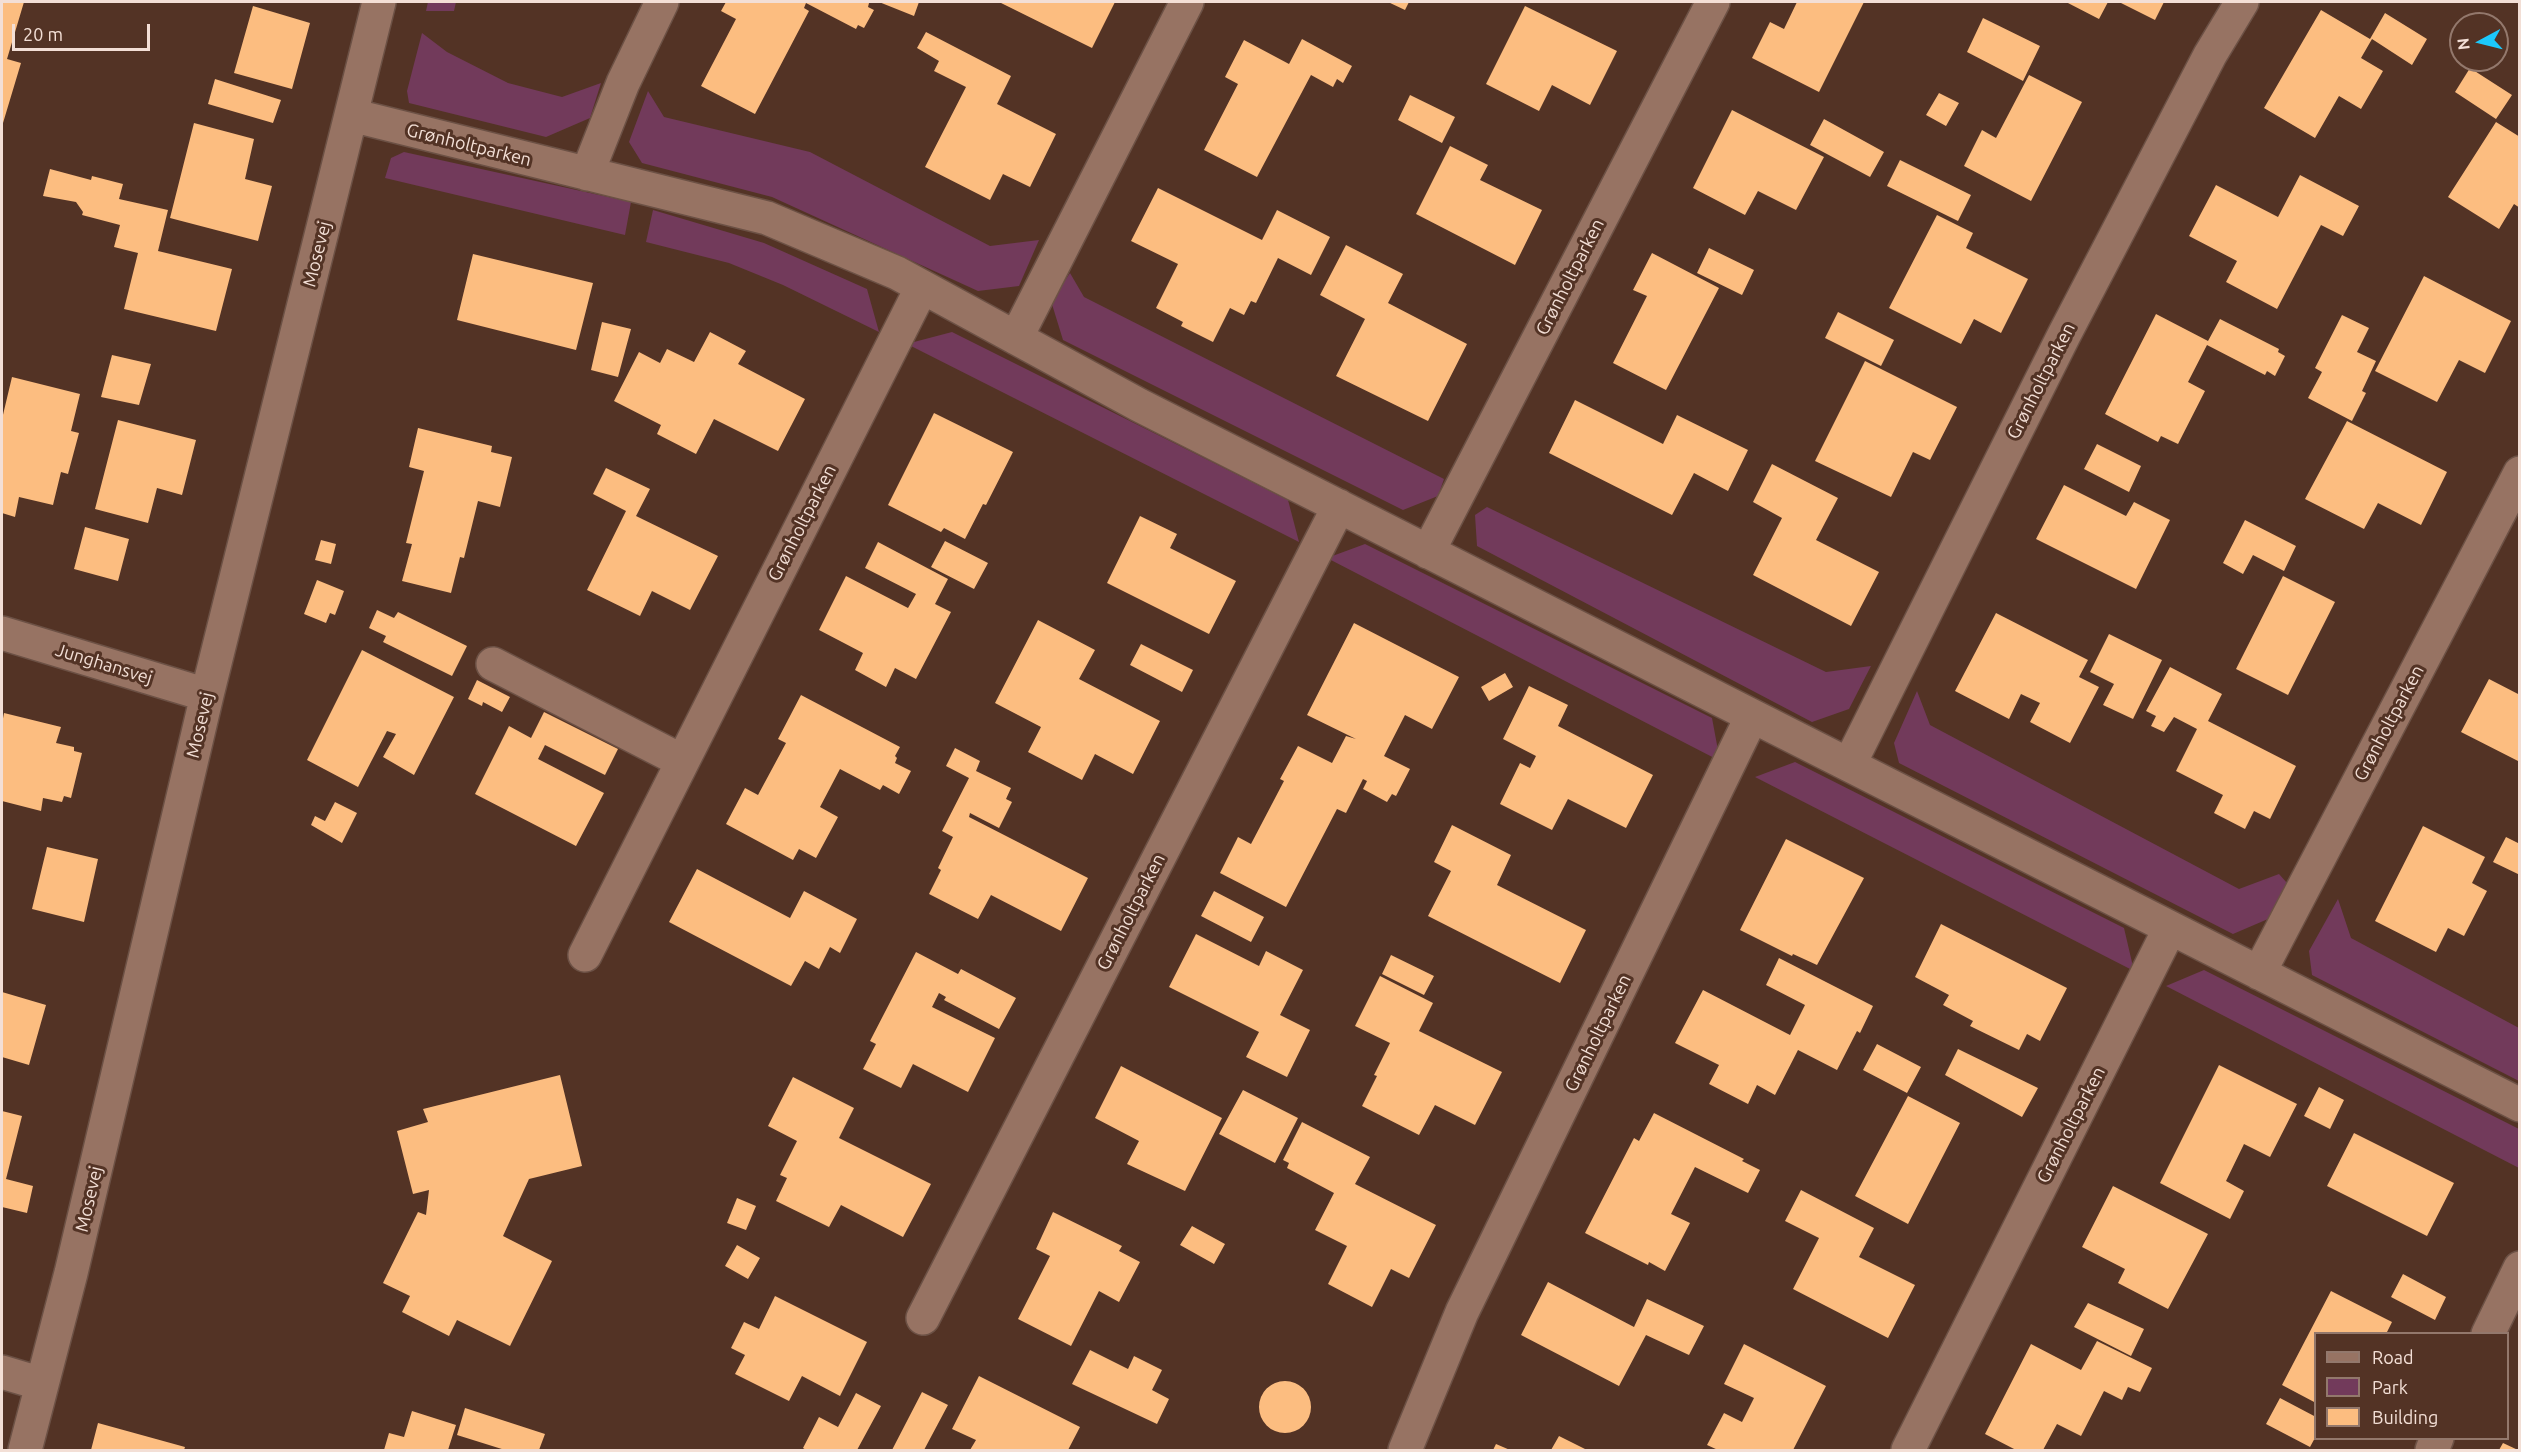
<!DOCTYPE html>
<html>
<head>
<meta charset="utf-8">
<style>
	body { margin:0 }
	#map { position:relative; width:2521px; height:1452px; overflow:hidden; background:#533325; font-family:Ubuntu,sans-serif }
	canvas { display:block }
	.frame { position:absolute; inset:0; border:3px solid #f3dfd6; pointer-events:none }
	.legend { position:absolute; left:2314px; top:1332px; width:195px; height:108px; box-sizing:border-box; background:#533325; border:2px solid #93786c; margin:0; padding:8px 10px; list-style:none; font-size:18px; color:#f3dfd6 }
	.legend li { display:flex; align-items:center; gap:12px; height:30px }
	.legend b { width:30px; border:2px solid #93786c }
	.north { position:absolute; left:2449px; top:12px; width:60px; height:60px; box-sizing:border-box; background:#533325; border:2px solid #93786c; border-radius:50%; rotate:263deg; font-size:16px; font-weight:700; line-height:24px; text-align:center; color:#f3dfd6 }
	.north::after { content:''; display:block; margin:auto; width:21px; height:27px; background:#1cc9fc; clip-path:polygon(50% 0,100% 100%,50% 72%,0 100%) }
	.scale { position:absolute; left:12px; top:24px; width:138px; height:27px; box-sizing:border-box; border:3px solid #f3dfd6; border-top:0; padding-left:8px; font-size:18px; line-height:21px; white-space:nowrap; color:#f3dfd6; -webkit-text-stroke:4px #533325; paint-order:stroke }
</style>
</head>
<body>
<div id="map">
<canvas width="2521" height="1452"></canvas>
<div class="frame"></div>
<ul class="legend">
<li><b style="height:8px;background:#977363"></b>Road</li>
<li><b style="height:16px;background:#723a5b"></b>Park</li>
<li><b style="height:16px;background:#fcbd80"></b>Building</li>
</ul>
<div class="north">N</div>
<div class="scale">20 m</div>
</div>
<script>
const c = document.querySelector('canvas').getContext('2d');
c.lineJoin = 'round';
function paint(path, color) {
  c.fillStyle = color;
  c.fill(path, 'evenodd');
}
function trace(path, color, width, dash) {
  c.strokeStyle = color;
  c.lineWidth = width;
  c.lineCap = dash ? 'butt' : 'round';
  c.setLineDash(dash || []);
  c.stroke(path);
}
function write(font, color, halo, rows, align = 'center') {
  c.font = font + ' Ubuntu,sans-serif';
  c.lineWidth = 6;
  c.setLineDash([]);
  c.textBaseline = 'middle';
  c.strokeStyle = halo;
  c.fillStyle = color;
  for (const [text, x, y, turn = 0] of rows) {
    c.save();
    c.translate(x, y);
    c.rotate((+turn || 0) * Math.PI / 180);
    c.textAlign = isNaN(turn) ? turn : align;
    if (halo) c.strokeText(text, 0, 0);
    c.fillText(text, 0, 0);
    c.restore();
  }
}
const green = new Path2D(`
	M 428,2 L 456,2 L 454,11 L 426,11 Z
	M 422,33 L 447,52 L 508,83 L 562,97 L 601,83 L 590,118 L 546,137 L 409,103 L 407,91 Z
	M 648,91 L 664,117 L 810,152 L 990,246 L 1039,240 L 1019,286 L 978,291 L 772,197 L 642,163 L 629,142 Z
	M 404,152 L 631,202 L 625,235 L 385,178 L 391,158 Z
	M 653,210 L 764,243 L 867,289 L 879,332 L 783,285 L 729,263 L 646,242 Z
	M 1070,273 L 1084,297 L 1444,479 L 1438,496 L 1403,510 L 1063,340 L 1051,301 Z
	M 952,332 L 1288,500 L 1299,542 L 911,346 L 914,342 Z
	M 1487,507 L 1826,672 L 1871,666 L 1849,709 L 1812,722 L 1477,546 L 1475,515 Z
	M 1365,544 L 1712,718 L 1720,761 L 1327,558 Z
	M 1917,691 L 1930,725 L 2239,889 L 2279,874 L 2287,883 L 2268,919 L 2233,934 L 1899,763 L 1894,743 Z
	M 1795,762 L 2124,928 L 2134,971 L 1755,777 Z
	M 2338,899 L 2351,938 L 2519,1028 L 2519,1081 L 2312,975 L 2309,951 Z
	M 2204,970 L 2519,1129 L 2519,1168 L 2166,986 Z`);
const building = new Path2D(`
	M 2,2 L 24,2 L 7,59 L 21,63 L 3,123 L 2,122 Z
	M 726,2 L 866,2 L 869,3 L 868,7 L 874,10 L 864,28 L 858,25 L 856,29 L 806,3 L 804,8 L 809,11 L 755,114 L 701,86 L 736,19 L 721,11 Z
	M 879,2 L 919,2 L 914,16 Z
	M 999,2 L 1115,2 L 1092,48 Z
	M 1388,2 L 1409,2 L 1405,10 Z
	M 1797,2 L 1864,2 L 1819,92 L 1752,58 L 1770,22 L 1784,29 Z
	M 2066,2 L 2108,2 L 2099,19 Z
	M 2119,2 L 2164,2 L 2155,20 Z
	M 253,6 L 310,23 L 292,89 L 234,73 Z
	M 1525,6 L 1617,51 L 1590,105 L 1552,85 L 1539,111 L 1486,84 Z
	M 2321,10 L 2370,39 L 2385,13 L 2427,39 L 2412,65 L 2372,39 L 2361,58 L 2383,71 L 2361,109 L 2339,96 L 2315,138 L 2264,108 Z
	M 1983,18 L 2040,46 L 2023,81 L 1967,52 Z
	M 926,32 L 1011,76 L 997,104 L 1056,134 L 1030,187 L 1003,174 L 990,200 L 925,167 L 966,87 L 934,71 L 939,61 L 917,48 Z
	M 1302,39 L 1352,66 L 1343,83 L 1337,79 L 1333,87 L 1311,75 L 1257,177 L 1204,150 L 1238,84 L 1225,77 L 1244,40 L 1289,64 Z
	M 2470,68 L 2512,95 L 2496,119 L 2455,92 Z
	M 2029,75 L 2082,102 L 2031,201 L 1964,166 L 1982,130 L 1996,138 Z
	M 215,79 L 281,100 L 273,123 L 208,104 Z
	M 1939,93 L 1959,103 L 1946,126 L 1926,115 Z
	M 1410,95 L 1455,117 L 1442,143 L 1398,120 Z
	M 1732,110 L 1824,157 L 1796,210 L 1758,191 L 1745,215 L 1693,188 Z
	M 1824,119 L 1884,152 L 1870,177 L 1810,145 Z
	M 2496,122 L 2520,137 L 2520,208 L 2514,204 L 2499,229 L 2448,197 Z
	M 194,123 L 254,139 L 245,179 L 272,186 L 258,241 L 170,218 Z
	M 1450,146 L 1488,165 L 1480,180 L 1542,210 L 1515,265 L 1416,214 Z
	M 1900,160 L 1971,195 L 1958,221 L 1887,186 Z
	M 50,169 L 91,180 L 92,176 L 123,184 L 119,199 L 168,210 L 158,251 L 232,269 L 216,331 L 124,309 L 138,253 L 114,247 L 120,225 L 82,215 L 83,212 L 76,202 L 43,196 Z
	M 2300,175 L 2359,206 L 2343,236 L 2321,225 L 2277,309 L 2226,282 L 2237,261 L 2189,236 L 2216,185 L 2278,217 Z
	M 1158,188 L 1262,240 L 1277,210 L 1330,237 L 1311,275 L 1278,258 L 1256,303 L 1251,301 L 1244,315 L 1230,308 L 1213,342 L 1181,326 L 1183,322 L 1156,308 L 1178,264 L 1131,241 Z
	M 1937,215 L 1973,233 L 1966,248 L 2028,279 L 2001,333 L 1974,319 L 1961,344 L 1889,308 Z
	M 1346,245 L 1403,274 L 1388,303 L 1467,344 L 1428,421 L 1336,376 L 1365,319 L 1320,295 Z
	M 1709,248 L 1754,270 L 1742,295 L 1697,273 Z
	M 1652,253 L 1719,288 L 1666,390 L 1613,363 L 1647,296 L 1633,290 Z
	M 473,254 L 593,283 L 576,350 L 457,320 Z
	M 2424,276 L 2511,321 L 2485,373 L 2459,360 L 2437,402 L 2375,371 Z
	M 1838,312 L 1894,340 L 1881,366 L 1825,338 Z
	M 2156,314 L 2208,341 L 2220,319 L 2279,349 L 2278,352 L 2285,356 L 2275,376 L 2267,371 L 2265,375 L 2207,345 L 2188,382 L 2205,391 L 2178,444 L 2161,436 L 2158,442 L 2105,414 Z
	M 2342,315 L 2369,328 L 2357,352 L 2376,361 L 2362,391 L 2366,393 L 2352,421 L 2308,398 L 2322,372 L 2315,368 Z
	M 602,322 L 631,329 L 618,377 L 591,370 Z
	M 710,332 L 746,351 L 738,364 L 805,399 L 778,451 L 714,419 L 696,454 L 657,434 L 661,425 L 614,401 L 639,352 L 660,363 L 667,349 L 694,362 Z
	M 112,355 L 151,364 L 139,405 L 101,397 Z
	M 1865,361 L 1957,407 L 1930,460 L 1913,452 L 1891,497 L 1815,461 Z
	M 12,377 L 80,394 L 71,431 L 79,433 L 68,474 L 61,472 L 53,505 L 19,497 L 15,517 L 2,513 L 2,419 Z
	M 1575,400 L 1663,444 L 1677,415 L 1748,450 L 1728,491 L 1694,473 L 1672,515 L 1549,453 Z
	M 934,413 L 1013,452 L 986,505 L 983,504 L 965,539 L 944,528 L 941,532 L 888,505 Z
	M 118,420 L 196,440 L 182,495 L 157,488 L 148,523 L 95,509 Z
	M 2347,421 L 2447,472 L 2421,525 L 2378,503 L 2364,529 L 2305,499 Z
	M 418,428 L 492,446 L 491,452 L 512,457 L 500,507 L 478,501 L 464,558 L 460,557 L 451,593 L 402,581 L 412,544 L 406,543 L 424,471 L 409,467 Z
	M 2097,444 L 2141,466 L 2129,492 L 2084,469 Z
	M 1772,464 L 1838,498 L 1816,540 L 1879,572 L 1851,626 L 1753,575 L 1782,518 L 1753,502 Z
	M 606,468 L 650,489 L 636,516 L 718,556 L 690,610 L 652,591 L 640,616 L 587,590 L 626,511 L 593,494 Z
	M 2064,485 L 2126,516 L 2134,502 L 2170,520 L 2136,589 L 2036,539 Z
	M 1140,516 L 1177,534 L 1170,548 L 1236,581 L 1209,634 L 1107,583 Z
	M 2245,520 L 2296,546 L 2284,571 L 2253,555 L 2243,574 L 2223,563 Z
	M 85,527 L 129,539 L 118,581 L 74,569 Z
	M 321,540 L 336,544 L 331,564 L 315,560 Z
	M 945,541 L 988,563 L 974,589 L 931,567 Z
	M 878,542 L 948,579 L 935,604 L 951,612 L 916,679 L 895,668 L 886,687 L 855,670 L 863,653 L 819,630 L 846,576 L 908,608 L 916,594 L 865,568 Z
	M 2283,576 L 2335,602 L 2288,695 L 2236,669 Z
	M 317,580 L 344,591 L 335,615 L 330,613 L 326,623 L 304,614 Z
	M 377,610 L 394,618 L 398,612 L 467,646 L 452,676 L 383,642 L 386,636 L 369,628 Z
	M 1996,613 L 2088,660 L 2079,677 L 2099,687 L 2070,743 L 2030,722 L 2040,703 L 2021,694 L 2009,719 L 1955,691 Z
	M 1038,620 L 1095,650 L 1079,679 L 1160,721 L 1133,774 L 1095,754 L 1082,780 L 1028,752 L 1041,727 L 995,703 Z
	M 1354,623 L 1459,677 L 1432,729 L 1405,715 L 1384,756 L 1410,769 L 1396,796 L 1392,794 L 1387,802 L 1363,789 L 1367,781 L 1363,779 L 1346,813 L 1337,809 L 1286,907 L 1220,873 L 1238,837 L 1251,844 L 1284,781 L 1280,779 L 1298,746 L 1332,763 L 1346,736 L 1356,739 L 1307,715 Z
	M 2109,634 L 2162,660 L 2133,719 L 2103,705 L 2114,684 L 2090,672 Z
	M 1141,644 L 1193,670 L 1182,692 L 1130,665 Z
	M 362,650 L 454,697 L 414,775 L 383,757 L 396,734 L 387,731 L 358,787 L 307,760 Z
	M 2170,667 L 2222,694 L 2208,721 L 2296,766 L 2270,819 L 2254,811 L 2245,829 L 2214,813 L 2223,795 L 2176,771 L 2197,729 L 2174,717 L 2164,732 L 2151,726 L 2156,716 L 2146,711 Z
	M 1505,673 L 1513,687 L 1489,701 L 1481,687 Z
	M 2489,679 L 2520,695 L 2520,762 L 2461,732 Z
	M 477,680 L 510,697 L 502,712 L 483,702 L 482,706 L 468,699 Z
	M 1529,686 L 1568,705 L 1558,726 L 1653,775 L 1626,828 L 1568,799 L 1552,830 L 1500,804 L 1520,763 L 1530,768 L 1536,756 L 1503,739 Z
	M 801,695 L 900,747 L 895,756 L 897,758 L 895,763 L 911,771 L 899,794 L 883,785 L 880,790 L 840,769 L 820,807 L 838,817 L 816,858 L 799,849 L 793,860 L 726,824 L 745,788 L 758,795 L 786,743 L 778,739 Z
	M 544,712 L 618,749 L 605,775 L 545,745 L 538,759 L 604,793 L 576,846 L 475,794 L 509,726 L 531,738 Z
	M 4,713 L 61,727 L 56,743 L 74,747 L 74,751 L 82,753 L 71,798 L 64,796 L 62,802 L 43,798 L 41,811 L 2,801 L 2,724 Z
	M 955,748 L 980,761 L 976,771 L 1011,788 L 1006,799 L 1012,802 L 999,828 L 970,813 L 969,817 L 1088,878 L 1061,931 L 991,895 L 978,919 L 929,894 L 941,870 L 938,868 L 953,837 L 942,831 L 969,778 L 946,766 Z
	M 335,802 L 357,813 L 342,843 L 311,825 L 315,816 L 325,821 Z
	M 1452,825 L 1511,855 L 1497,885 L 1586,930 L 1560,983 L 1428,916 L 1451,871 L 1434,862 Z
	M 2423,826 L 2485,857 L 2472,883 L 2487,891 L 2464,936 L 2448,928 L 2436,952 L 2375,921 Z
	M 2506,837 L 2520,844 L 2520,875 L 2493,862 Z
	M 1786,839 L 1864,878 L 1817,965 L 1793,954 L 1792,956 L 1740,930 Z
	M 47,847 L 98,859 L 84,922 L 32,909 Z
	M 697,869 L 790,918 L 804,891 L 857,919 L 840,953 L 830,947 L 819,969 L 805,961 L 791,986 L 669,922 Z
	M 1214,891 L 1264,917 L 1251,942 L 1201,916 Z
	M 1941,924 L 2067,988 L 2040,1041 L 2027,1034 L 2019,1050 L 1970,1026 L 1973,1021 L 1943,1005 L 1949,995 L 1915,977 Z
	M 1196,934 L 1259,966 L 1266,951 L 1303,970 L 1280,1015 L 1310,1030 L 1287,1077 L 1246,1057 L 1259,1032 L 1169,987 Z
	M 916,952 L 958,974 L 961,969 L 1016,998 L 999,1029 L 944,1000 L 946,997 L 939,993 L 932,1007 L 995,1038 L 968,1092 L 913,1064 L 901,1088 L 863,1069 L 876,1044 L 870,1041 Z
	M 1391,955 L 1434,976 L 1424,995 L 1382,974 Z
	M 1779,958 L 1873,1006 L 1860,1033 L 1857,1031 L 1837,1070 L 1798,1050 L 1775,1095 L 1757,1085 L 1748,1104 L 1709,1084 L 1719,1065 L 1675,1043 L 1703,990 L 1790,1035 L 1805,1005 L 1766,985 Z
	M 1380,976 L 1433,1003 L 1419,1031 L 1502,1072 L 1475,1125 L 1435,1105 L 1419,1135 L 1362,1106 L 1377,1076 L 1374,1075 L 1390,1043 L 1355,1026 Z
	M 2,992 L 46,1005 L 29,1065 L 2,1057 Z
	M 1877,1044 L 1921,1067 L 1907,1093 L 1863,1070 Z
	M 1958,1049 L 2038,1088 L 2022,1117 L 1945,1075 Z
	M 2219,1065 L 2297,1104 L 2270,1157 L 2244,1144 L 2226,1181 L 2244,1191 L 2230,1219 L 2160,1183 Z
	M 1121,1066 L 1222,1118 L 1185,1191 L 1127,1164 L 1139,1141 L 1095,1118 Z
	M 560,1075 L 582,1166 L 529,1179 L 503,1236 L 552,1261 L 510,1346 L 457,1320 L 449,1336 L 402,1312 L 410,1296 L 383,1283 L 418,1212 L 426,1215 L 429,1190 L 413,1194 L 397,1131 L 428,1122 L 423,1109 Z
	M 793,1077 L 854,1108 L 839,1138 L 931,1184 L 903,1237 L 841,1205 L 829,1227 L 776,1201 L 787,1178 L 780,1175 L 797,1141 L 768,1126 Z
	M 2319,1087 L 2344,1100 L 2330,1129 L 2304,1116 Z
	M 1243,1090 L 1298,1118 L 1275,1163 L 1219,1134 Z
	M 1908,1096 L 1960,1123 L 1908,1224 L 1855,1196 Z
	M 2,1111 L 22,1116 L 6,1179 L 33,1186 L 27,1213 L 2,1207 Z
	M 1654,1113 L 1744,1159 L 1742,1161 L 1760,1170 L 1748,1193 L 1695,1167 L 1671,1214 L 1690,1223 L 1665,1271 L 1649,1262 L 1648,1265 L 1585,1233 L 1634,1138 L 1639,1141 Z
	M 1302,1122 L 1370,1157 L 1355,1184 L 1436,1225 L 1409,1278 L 1391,1269 L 1372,1307 L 1328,1284 L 1347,1246 L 1315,1230 L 1334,1193 L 1287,1168 L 1289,1163 L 1283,1160 Z
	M 2354,1133 L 2454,1183 L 2427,1236 L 2327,1186 Z
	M 2113,1186 L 2208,1234 L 2168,1309 L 2118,1283 L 2125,1269 L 2082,1247 Z
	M 1801,1190 L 1874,1228 L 1859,1257 L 1915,1285 L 1888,1338 L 1793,1289 L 1819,1238 L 1785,1221 Z
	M 737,1198 L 756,1206 L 746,1230 L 727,1223 Z
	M 1053,1212 L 1122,1246 L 1119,1251 L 1140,1262 L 1119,1302 L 1099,1291 L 1071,1346 L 1018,1319 L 1050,1256 L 1036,1249 Z
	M 1192,1226 L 1225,1244 L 1214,1264 L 1180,1245 Z
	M 737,1245 L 760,1258 L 748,1279 L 725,1266 Z
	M 2403,1274 L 2446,1297 L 2435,1320 L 2391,1297 Z
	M 1548,1282 L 1634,1327 L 1647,1299 L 1704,1326 L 1689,1355 L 1646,1335 L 1619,1386 L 1521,1335 Z
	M 2331,1291 L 2392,1322 L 2386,1334 L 2316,1334 L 2316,1403 L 2282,1385 Z
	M 775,1296 L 867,1342 L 840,1396 L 802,1376 L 789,1401 L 735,1374 L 745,1355 L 731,1348 L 744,1322 L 759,1329 Z
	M 2088,1303 L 2144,1329 L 2131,1356 L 2074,1327 Z
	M 2097,1341 L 2152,1368 L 2140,1392 L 2128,1387 L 2122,1400 L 2104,1391 L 2081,1436 L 2057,1424 L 2043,1450 L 2016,1450 L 1985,1434 L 2031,1344 L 2081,1370 Z
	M 1744,1344 L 1826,1386 L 1793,1450 L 1718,1450 L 1707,1445 L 1724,1413 L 1742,1422 L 1754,1398 L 1724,1384 Z
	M 1090,1350 L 1128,1369 L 1134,1356 L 1162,1370 L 1152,1390 L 1169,1399 L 1157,1424 L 1072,1384 Z
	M 979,1376 L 1080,1427 L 1068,1450 L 970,1450 L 976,1440 L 952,1429 Z
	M1259 1407a26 26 0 1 1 52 0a26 26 0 1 1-52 0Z
	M 922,1392 L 948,1405 L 924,1450 L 892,1450 Z
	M 856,1393 L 881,1406 L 857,1450 L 806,1450 L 803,1448 L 819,1417 L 838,1427 Z
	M 2280,1398 L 2316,1417 L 2316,1436 L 2310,1447 L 2266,1424 Z
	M 465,1408 L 545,1434 L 539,1450 L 505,1450 L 457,1435 Z
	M 412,1411 L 456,1425 L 448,1450 L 384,1450 L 389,1433 L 404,1437 Z
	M 98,1423 L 185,1447 L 184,1450 L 91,1450 Z
	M 1559,1436 L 1587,1450 L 1551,1450 Z
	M 2503,1443 L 2518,1450 L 2499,1450 Z
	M 1496,1444 L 1510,1450 L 1493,1450 Z`);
const street = new Path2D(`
	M 351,115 L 767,218 L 897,273 L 1139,405 L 2520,1105
	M 587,174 L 623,83 L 662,2
	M 1016,338 L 1187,2
	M 1428,552 L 1713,2
	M 2,633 L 207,695
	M 493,664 L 682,761
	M 1849,765 L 2064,335 L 2210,55 L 2242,2
	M 585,955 L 922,287
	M 2259,973 L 2520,473
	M 923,1318 L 1339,506
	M 2488,1334 L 2520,1268
	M 2,1372 L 42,1384
	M 25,1450 L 71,1273 L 207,695 L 379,2
	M 1405,1450 L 1462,1312 L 1752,716
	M 1908,1450 L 2170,928
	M 2432,1450 L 2437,1438`);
const streetNames = [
	["Grønholtparken",469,145,14],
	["Mosevej",317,254,-76],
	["Grønholtparken",1570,277,-63],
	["Grønholtparken",2041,381,-63],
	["Grønholtparken",802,523,-63],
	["Junghansvej",104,664,17],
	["Grønholtparken",2389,723,-62],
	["Mosevej",200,725,-77],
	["Grønholtparken",1131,912,-63],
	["Grønholtparken",1598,1033,-64],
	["Grønholtparken",2071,1125,-63],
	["Mosevej",89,1199,-77]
];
paint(green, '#723a5b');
paint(building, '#fcbd80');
trace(street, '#6c5145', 36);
trace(street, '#977363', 33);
write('18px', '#f3dfd6', '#533325', streetNames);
</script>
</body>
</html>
